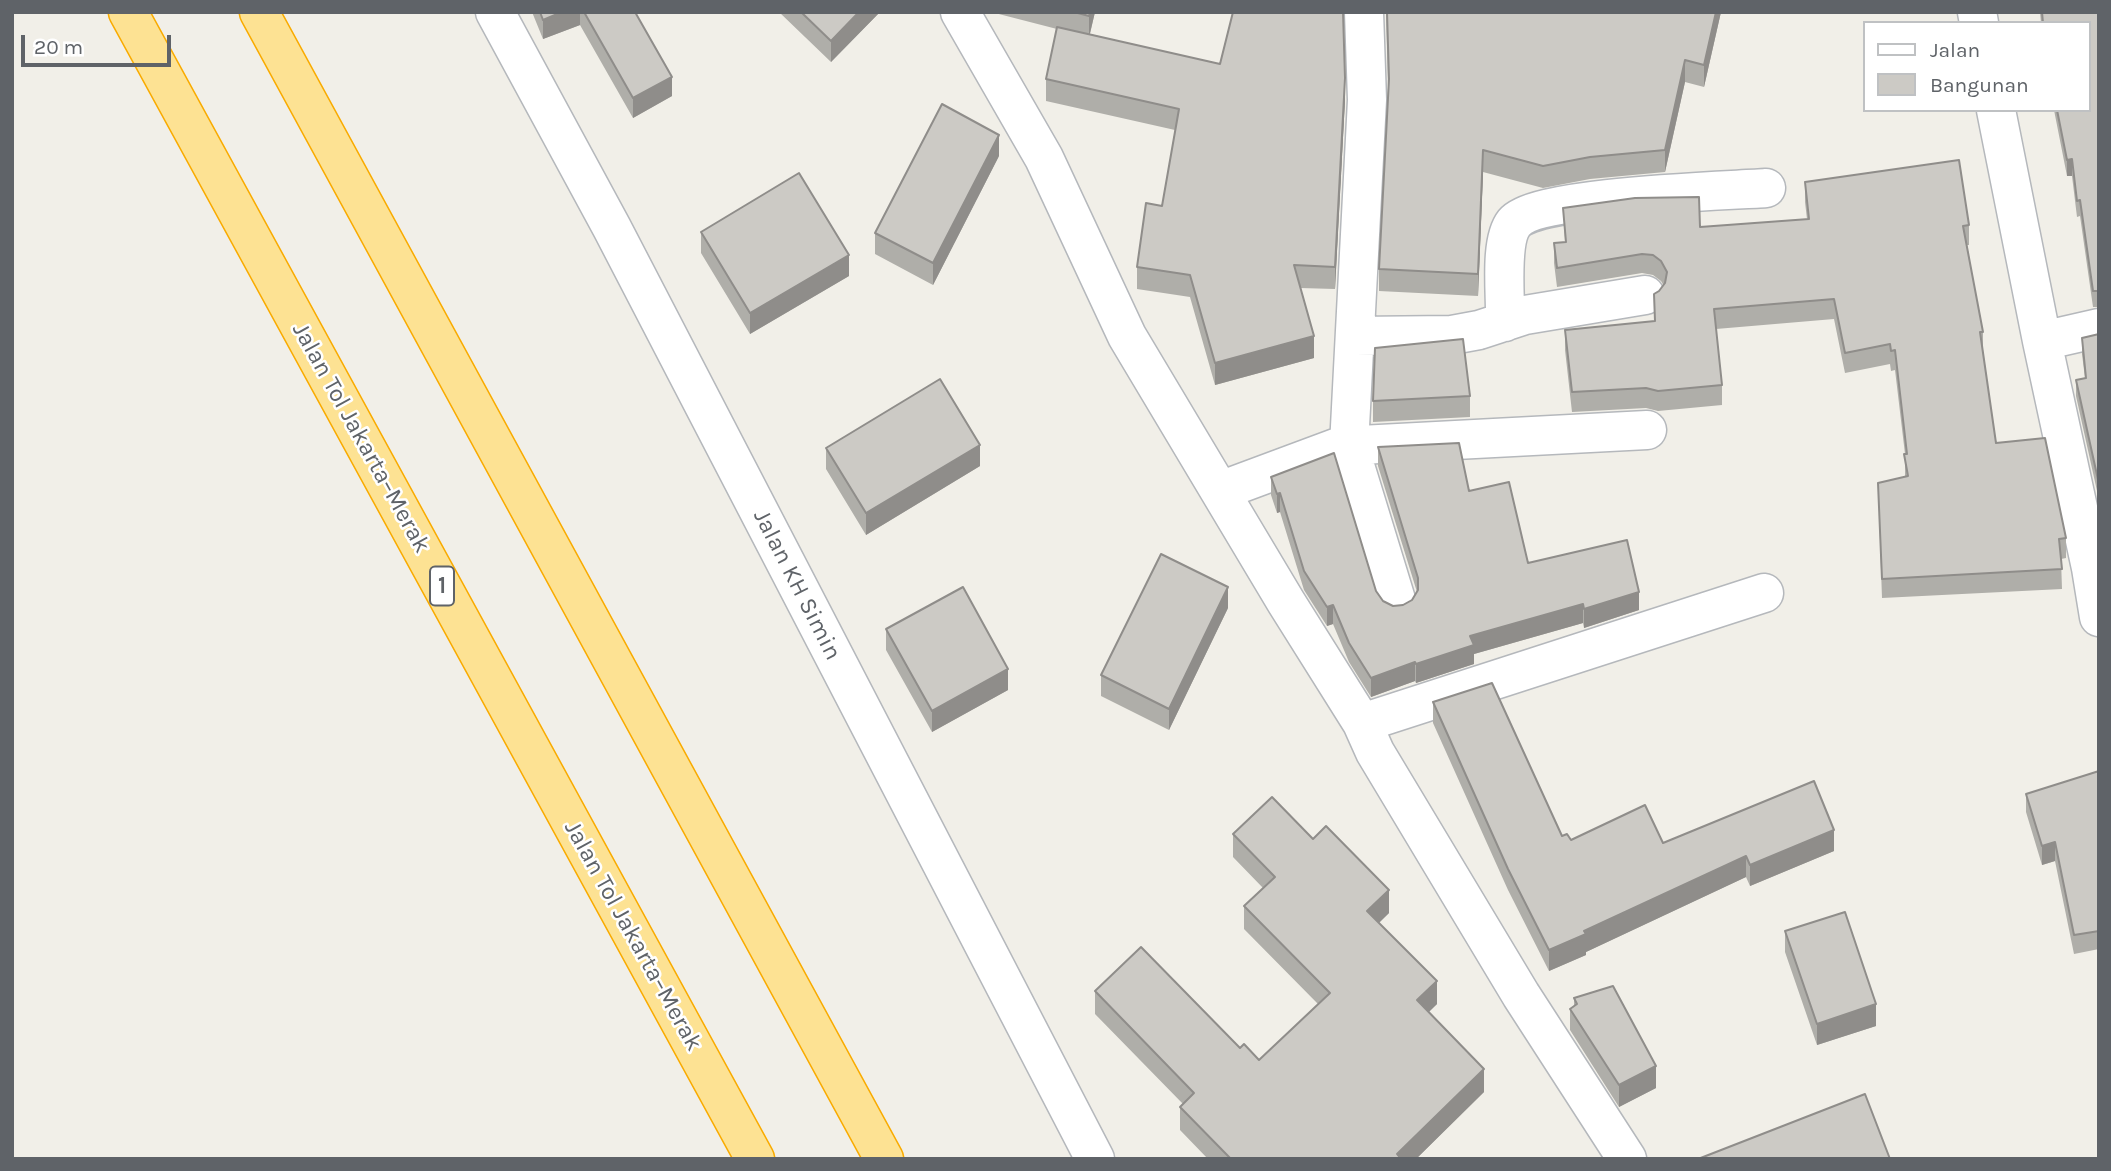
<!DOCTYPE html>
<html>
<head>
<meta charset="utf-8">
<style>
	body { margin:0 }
	#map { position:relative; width:2111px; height:1171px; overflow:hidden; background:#f1efe8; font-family:Karla,sans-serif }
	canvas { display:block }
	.frame { position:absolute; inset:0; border:14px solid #5f6368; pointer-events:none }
	.legend { position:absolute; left:1863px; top:21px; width:228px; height:91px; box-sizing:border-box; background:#fff; border:2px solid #bfc1c3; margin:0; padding:9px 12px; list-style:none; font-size:21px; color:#5f6368 }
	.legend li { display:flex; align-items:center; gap:14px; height:35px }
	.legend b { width:35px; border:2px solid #bfc1c3 }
	.scale { position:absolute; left:21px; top:35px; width:150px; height:32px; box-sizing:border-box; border:4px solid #5f6368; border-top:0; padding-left:9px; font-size:21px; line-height:24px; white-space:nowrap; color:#5f6368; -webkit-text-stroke:5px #fff; paint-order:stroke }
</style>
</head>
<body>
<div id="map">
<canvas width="2111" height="1171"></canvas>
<div class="frame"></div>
<ul class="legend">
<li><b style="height:9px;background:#fff"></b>Jalan</li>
<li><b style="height:19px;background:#cccac5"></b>Bangunan</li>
</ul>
<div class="scale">20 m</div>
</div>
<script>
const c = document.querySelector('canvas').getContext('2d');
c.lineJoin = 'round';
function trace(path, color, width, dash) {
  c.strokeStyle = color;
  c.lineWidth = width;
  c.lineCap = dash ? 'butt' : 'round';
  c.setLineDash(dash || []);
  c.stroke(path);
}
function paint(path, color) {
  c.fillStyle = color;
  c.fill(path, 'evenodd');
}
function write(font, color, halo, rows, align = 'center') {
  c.font = font + ' Karla,sans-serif';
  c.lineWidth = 5;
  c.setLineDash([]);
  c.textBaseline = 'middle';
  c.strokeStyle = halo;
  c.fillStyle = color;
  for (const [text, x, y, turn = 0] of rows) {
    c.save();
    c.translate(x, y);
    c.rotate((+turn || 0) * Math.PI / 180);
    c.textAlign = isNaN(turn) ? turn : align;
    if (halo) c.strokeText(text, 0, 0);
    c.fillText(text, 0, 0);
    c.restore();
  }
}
const minor = new Path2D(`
	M 960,12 L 1044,158 L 1127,336 L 1286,602 L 1362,723 L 1375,752 L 1521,995 L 1627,1159
	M 1364,12 L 1367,100 L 1349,446 L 1397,603
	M 1977,12 L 1979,23
	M 1996,110 L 2042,341 L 2091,568 L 2099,617
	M 1505,322 C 1506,297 1499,242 1514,223 C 1535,196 1725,191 1766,188
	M 1355,336 L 1452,335 L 1479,330 L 1525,315 L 1645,295
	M 2042,341 L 2099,328
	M 1220,491 L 1341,446 L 1647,430
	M 1362,723 L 1764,593`);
const tertiary = new Path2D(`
	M 495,12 L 612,228 L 1095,1159`);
const motorway = new Path2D(`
	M 128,12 L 755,1159
	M 259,12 L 884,1159`);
const wall = new Path2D(`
	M 532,12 L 635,12 L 672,96 L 633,118 L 580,25 L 543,39 Z
	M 779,12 L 880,12 L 831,62 Z
	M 991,12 L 1095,12 L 1090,34 L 1345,100 L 1335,289 L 1300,288 L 1314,358 L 1215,385 L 1190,297 L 1137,289 L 1137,267 L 1162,206 L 1175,130 L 1046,101 L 1046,79 L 1057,29 Z
	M 1386,12 L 1721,12 L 1704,87 L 1685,82 L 1665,172 L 1590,179 L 1543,188 L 1483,172 L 1478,296 L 1379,291 L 1379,269 L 1388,88 Z
	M 2040,12 L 2099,12 L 2099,307 L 2093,307 L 2080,216 L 2077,217 L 2072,176 L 2067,176 L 2054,110 L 2088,110 L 2088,23 L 2041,23 Z
	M 999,156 L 933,285 L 875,254 L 875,233 Z
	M 1805,182 L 1969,225 L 1969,245 L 1967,245 L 1983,332 L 1983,350 L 1996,443 L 2066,538 L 2066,558 L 2061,559 L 2062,589 L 1882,598 L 1878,483 L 1905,477 L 1905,454 L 1895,370 L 1891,371 L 1890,364 L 1845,373 L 1834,319 L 1716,329 L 1722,385 L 1722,405 L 1658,411 L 1646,408 L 1572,412 L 1565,350 L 1565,330 L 1654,322 L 1654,294 L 1659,291 L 1664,286 L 1661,281 L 1653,275 L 1642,273 L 1557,287 L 1554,263 L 1554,243 L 1565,242 L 1563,208 L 1700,227 L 1807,219 L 1805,202 Z
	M 701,232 L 849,276 L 750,334 L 701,253 Z
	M 2099,334 L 2099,500 L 2076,396 L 2076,380 L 2085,378 L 2082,354 L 2082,338 Z
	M 1470,396 L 1470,417 L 1373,422 L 1373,401 Z
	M 1378,447 L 1469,491 L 1528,563 L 1639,610 L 1584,628 L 1583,623 L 1474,654 L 1474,664 L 1416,683 L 1415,681 L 1371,697 L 1349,662 L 1333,624 L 1327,626 L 1304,590 L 1280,512 L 1277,513 L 1271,495 L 1271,477 L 1376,591 L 1383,601 L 1393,606 L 1403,605 L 1412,600 L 1417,592 L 1378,466 Z
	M 826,448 L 980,466 L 866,535 L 826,469 Z
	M 1228,608 L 1169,730 L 1101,696 L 1101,675 Z
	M 886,629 L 1008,690 L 932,732 L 886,650 Z
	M 1433,702 L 1562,836 L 1571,840 L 1834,851 L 1750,886 L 1746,877 L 1586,952 L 1586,955 L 1549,971 L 1508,890 L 1433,723 Z
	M 2099,771 L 2099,949 L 2074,954 L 2055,861 L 2042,865 L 2026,812 L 2026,794 Z
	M 1233,834 L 1313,839 L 1389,913 L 1379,923 L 1437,1004 L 1429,1012 L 1484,1092 L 1416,1159 L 1208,1159 L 1180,1130 L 1180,1107 L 1183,1104 L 1095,1014 L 1095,991 L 1240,1048 L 1259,1060 L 1318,1004 L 1244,929 L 1244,906 L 1263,888 L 1233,857 Z
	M 1785,931 L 1876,1026 L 1817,1045 L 1785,952 Z
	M 1574,998 L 1656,1088 L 1619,1107 L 1570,1030 L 1570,1009 L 1574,1006 Z`);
const shadedWall = new Path2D(`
	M 562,12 L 580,12 L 580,25 L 543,39 L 543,20 Z
	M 859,12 L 880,12 L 831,62 L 831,41 Z
	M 1090,12 L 1095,12 L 1089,37 L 1089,16 Z
	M 1716,12 L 1721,12 L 1704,87 L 1704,65 Z
	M 1685,60 L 1685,82 L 1665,172 L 1665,150 Z
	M 672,77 L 672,96 L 633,118 L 633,98 Z
	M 1345,78 L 1345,100 L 1335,289 L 1335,267 Z
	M 999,135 L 999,156 L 933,285 L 933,263 Z
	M 1483,150 L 1483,172 L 1478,296 L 1478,274 Z
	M 2072,159 L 2072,176 L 2067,176 L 2067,160 Z
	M 849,255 L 849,276 L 750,334 L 750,313 Z
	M 1314,336 L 1314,358 L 1215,385 L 1215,363 Z
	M 980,445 L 980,466 L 866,535 L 866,513 Z
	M 1280,493 L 1280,512 L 1277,513 L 1277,494 Z
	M 1228,587 L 1228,608 L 1169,730 L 1169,709 Z
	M 1639,592 L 1639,610 L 1584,628 L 1584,609 Z
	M 1583,604 L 1583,623 L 1474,654 L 1474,664 L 1416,683 L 1416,664 L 1470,636 Z
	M 1333,605 L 1333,624 L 1327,626 L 1327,607 Z
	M 1415,662 L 1415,681 L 1371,697 L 1371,678 Z
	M 1008,669 L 1008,690 L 932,732 L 932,711 Z
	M 1834,830 L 1834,851 L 1750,886 L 1750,865 Z
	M 2055,842 L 2055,861 L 2042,865 L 2042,846 Z
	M 1746,856 L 1746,877 L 1586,952 L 1586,955 L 1549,971 L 1549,950 L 1584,931 Z
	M 1389,890 L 1389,913 L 1367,934 L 1367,911 Z
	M 1437,981 L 1437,1004 L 1417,1023 L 1417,1000 Z
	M 1876,1004 L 1876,1026 L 1817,1045 L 1817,1024 Z
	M 1656,1066 L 1656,1088 L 1619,1107 L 1619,1085 Z
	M 1484,1069 L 1484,1092 L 1416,1159 L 1397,1159 L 1397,1154 Z`);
const building = new Path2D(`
	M 540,12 L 562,12 L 543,20 Z
	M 584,12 L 635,12 L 672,77 L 633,98 Z
	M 801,12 L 859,12 L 831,41 Z
	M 1074,12 L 1090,12 L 1089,16 Z
	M 1233,12 L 1343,12 L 1345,78 L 1335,267 L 1294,265 L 1314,336 L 1215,363 L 1190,275 L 1137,267 L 1146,203 L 1162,206 L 1179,109 L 1046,79 L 1057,27 L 1220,64 Z
	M 1387,12 L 1716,12 L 1704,65 L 1685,60 L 1665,150 L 1590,157 L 1543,166 L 1483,150 L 1478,274 L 1379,269 L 1389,79 Z
	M 2042,12 L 2099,12 L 2099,291 L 2093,291 L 2080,200 L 2077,201 L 2072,159 L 2067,160 L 2057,110 L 2088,110 L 2088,23 L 2043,23 Z
	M 942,104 L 999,135 L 933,263 L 875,233 Z
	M 1959,160 L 1969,225 L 1963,226 L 1983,332 L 1980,332 L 1996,443 L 2045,438 L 2066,538 L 2059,539 L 2062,569 L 1882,579 L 1878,483 L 1908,476 L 1904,454 L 1907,454 L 1895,350 L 1891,351 L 1890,344 L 1845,353 L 1834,299 L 1714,309 L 1722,385 L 1658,391 L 1646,388 L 1572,392 L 1565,330 L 1655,321 L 1654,294 L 1659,291 L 1665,283 L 1667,272 L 1661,261 L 1653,255 L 1642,254 L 1557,268 L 1554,243 L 1566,242 L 1563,208 L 1635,198 L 1699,197 L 1700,227 L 1809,219 L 1805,182 Z
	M 799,173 L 849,255 L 750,313 L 701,232 Z
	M 2099,334 L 2099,484 L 2076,380 L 2086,378 L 2082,338 Z
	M 1463,339 L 1470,396 L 1373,401 L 1375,348 Z
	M 940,379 L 980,445 L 866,513 L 826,448 Z
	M 1459,443 L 1469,491 L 1509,482 L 1528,563 L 1627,540 L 1639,592 L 1584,609 L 1583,604 L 1470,636 L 1474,645 L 1416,664 L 1415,662 L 1371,678 L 1349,643 L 1333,605 L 1327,607 L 1304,571 L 1280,493 L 1277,494 L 1271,477 L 1334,453 L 1376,591 L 1383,601 L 1393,606 L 1403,605 L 1412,600 L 1418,590 L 1418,578 L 1378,447 Z
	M 1161,554 L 1228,587 L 1169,709 L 1101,675 Z
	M 963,587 L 1008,669 L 932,711 L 886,629 Z
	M 1492,683 L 1562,836 L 1567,834 L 1571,840 L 1645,805 L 1663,843 L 1814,781 L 1834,830 L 1750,865 L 1746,856 L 1584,931 L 1586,934 L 1549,950 L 1508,869 L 1433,702 Z
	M 2099,771 L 2099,931 L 2074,935 L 2055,842 L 2042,846 L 2026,794 Z
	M 1272,797 L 1313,839 L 1326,826 L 1389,890 L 1367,911 L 1437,981 L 1417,1000 L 1484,1069 L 1397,1154 L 1401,1159 L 1231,1159 L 1180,1107 L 1194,1093 L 1095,991 L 1141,947 L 1240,1048 L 1244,1044 L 1259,1060 L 1330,993 L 1244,906 L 1275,877 L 1233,834 Z
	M 1845,912 L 1876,1004 L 1817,1024 L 1785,931 Z
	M 1613,986 L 1656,1066 L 1619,1085 L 1570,1009 L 1577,1004 L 1574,998 Z
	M 1865,1094 L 1890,1159 L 1698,1159 Z`);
const shields = [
	[442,586,24]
];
const shieldNames = [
	["1",442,586]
];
const streetNames = [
	["Jalan Tol Jakarta–Merak",361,438,61],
	["Jalan KH Simin",797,585,63],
	["Jalan Tol Jakarta–Merak",633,936,61]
];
trace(minor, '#b5b8bc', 41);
trace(tertiary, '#b5b8bc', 41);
trace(motorway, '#f9ab00', 41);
trace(minor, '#fff', 38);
trace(tertiary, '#fff', 38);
trace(motorway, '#fde293', 38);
paint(wall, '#afaea9');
paint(shadedWall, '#8f8d8a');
paint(building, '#cccac5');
trace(building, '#8f8d8a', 2);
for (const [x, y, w] of shields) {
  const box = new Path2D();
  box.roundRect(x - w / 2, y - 19.5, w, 39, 5);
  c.fillStyle = '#fff';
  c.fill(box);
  trace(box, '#5f6368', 2);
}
write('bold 23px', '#5f6368', null, shieldNames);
write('24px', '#5f6368', '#fff', streetNames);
</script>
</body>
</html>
